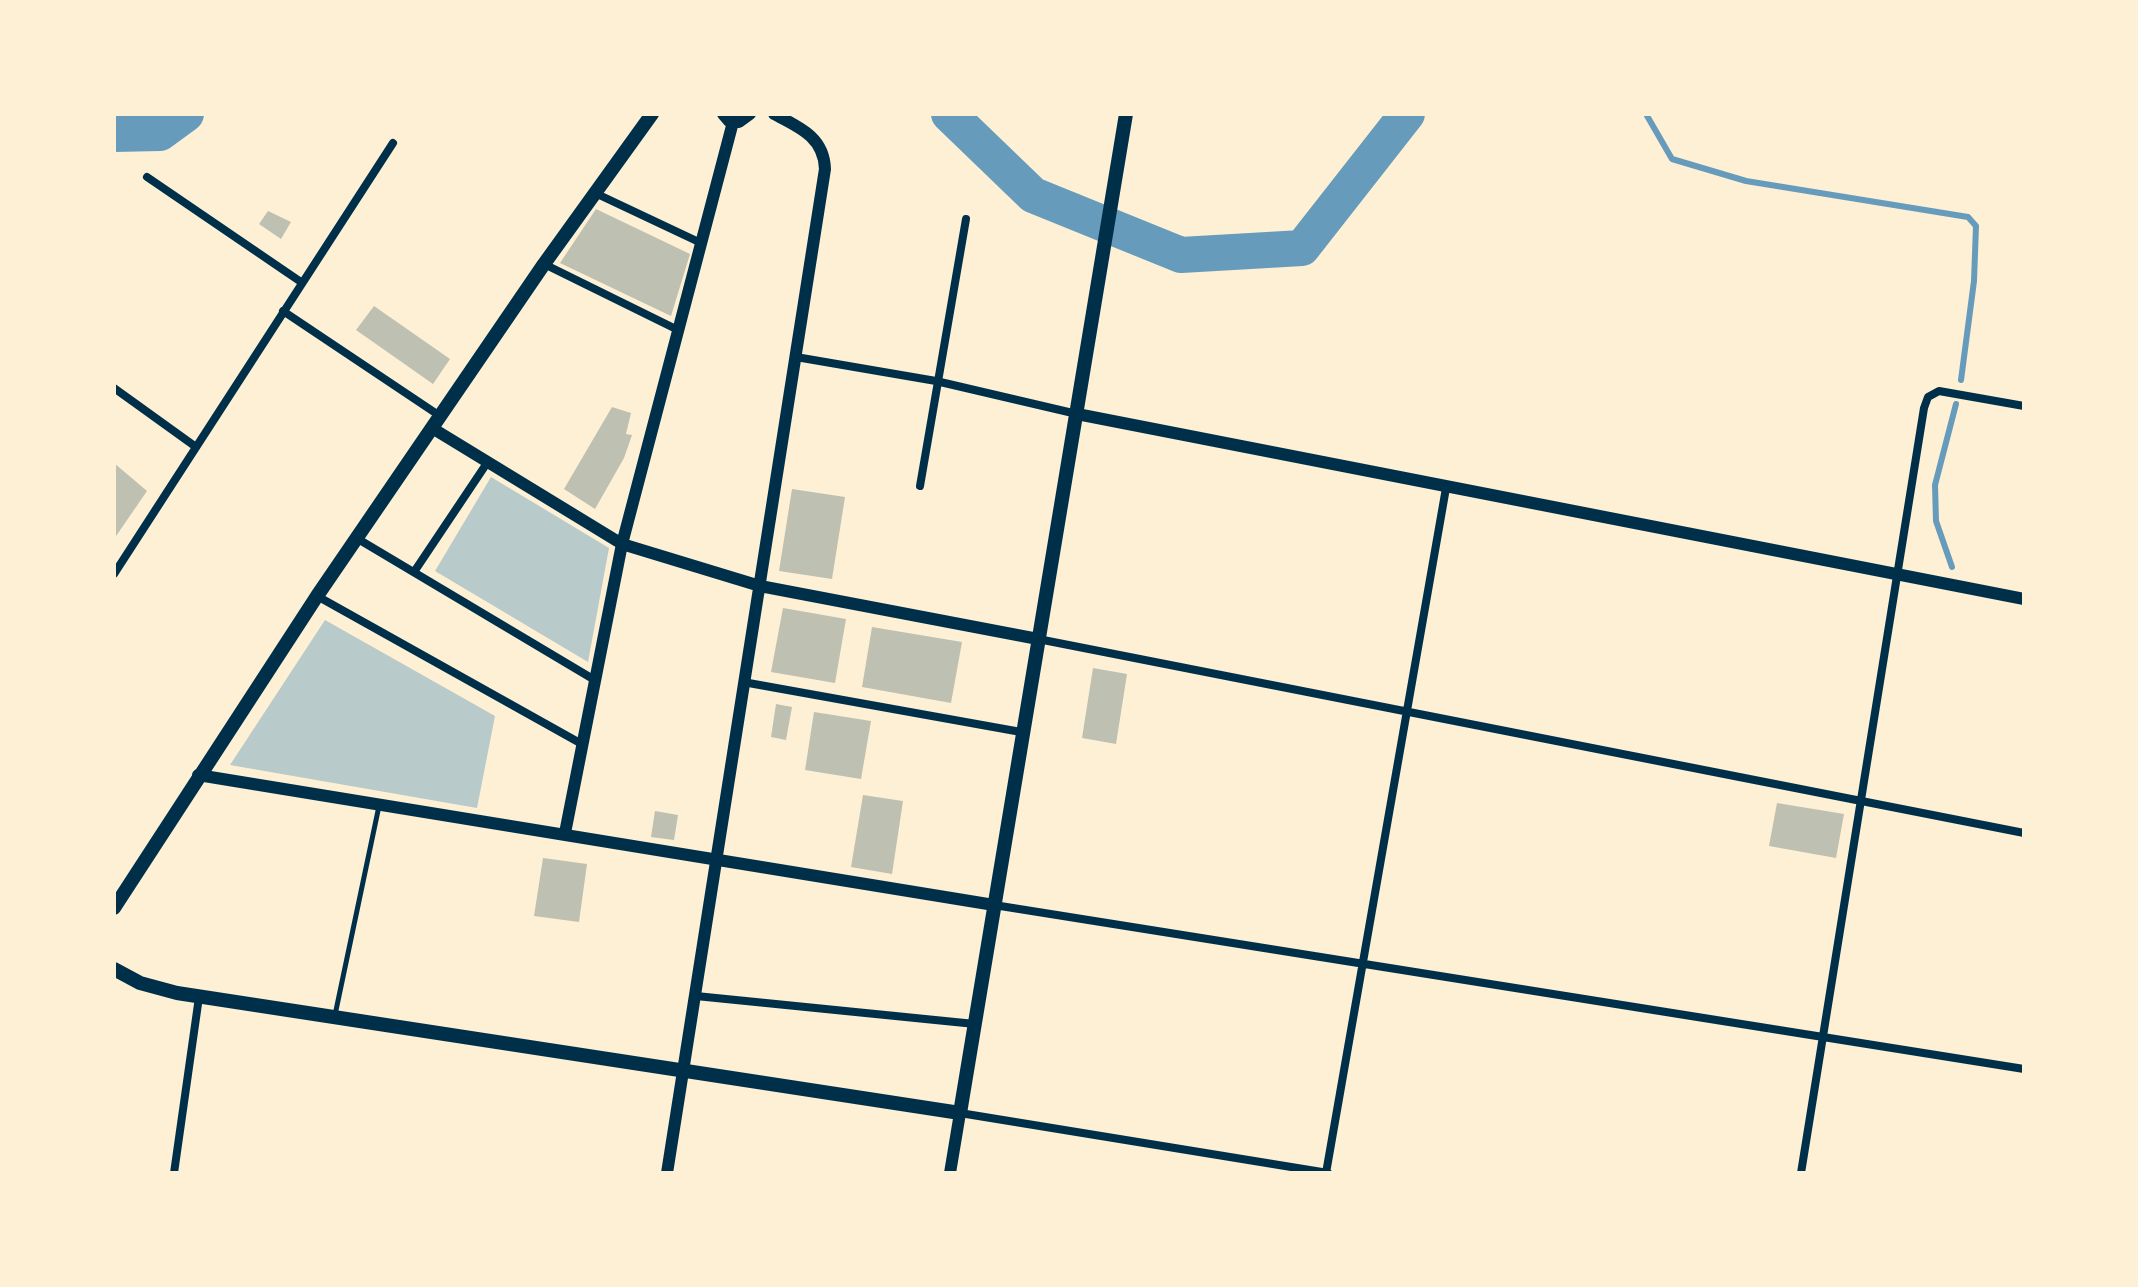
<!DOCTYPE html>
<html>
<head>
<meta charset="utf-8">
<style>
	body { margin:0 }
	#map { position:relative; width:2138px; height:1287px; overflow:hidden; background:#fdf0d5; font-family:"Golos Text",sans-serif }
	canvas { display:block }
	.frame { position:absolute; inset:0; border:116px solid #fdf0d5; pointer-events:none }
</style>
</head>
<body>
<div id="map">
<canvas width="2138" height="1287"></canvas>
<div class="frame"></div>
</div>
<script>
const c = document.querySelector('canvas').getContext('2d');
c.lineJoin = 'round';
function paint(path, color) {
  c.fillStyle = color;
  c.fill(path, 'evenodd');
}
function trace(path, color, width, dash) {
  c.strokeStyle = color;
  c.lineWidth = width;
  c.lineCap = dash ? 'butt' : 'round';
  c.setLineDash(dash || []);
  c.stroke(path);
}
const green = new Path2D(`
	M 491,477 L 609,548 L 588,662 L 435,571 Z
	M 325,620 L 495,716 L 477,808 L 230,765 Z`);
const stream = new Path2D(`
	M 1646,114 L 1672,159 L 1746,181 L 1968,217 L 1976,226 L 1974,281 L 1961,380
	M 1952,567 L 1936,521 L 1935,485 L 1956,404`);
const river = new Path2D(`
	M 949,114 L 1033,195 L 1181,255 L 1302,248 L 1407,114
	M 114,134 L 160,133 L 186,114`);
const building = new Path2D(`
	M 596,209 L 690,254 L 671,316 L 560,263 Z
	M 268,211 L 291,222 L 281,239 L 259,224 Z
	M 374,306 L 450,359 L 433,384 L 356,330 Z
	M 612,407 L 631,413 L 626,434 L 632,435 L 624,458 L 595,509 L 564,489 Z
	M 114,463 L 147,491 L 114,539 Z
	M 792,489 L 845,497 L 832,579 L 779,571 Z
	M 783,608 L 846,619 L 835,683 L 771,672 Z
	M 872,627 L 962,642 L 951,703 L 862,687 Z
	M 1093,668 L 1127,674 L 1116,744 L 1082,738 Z
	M 776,704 L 792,707 L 786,740 L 771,737 Z
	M 814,712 L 871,721 L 861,779 L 805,770 Z
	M 863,795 L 903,801 L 892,874 L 851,867 Z
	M 1777,803 L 1844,814 L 1836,858 L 1769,846 Z
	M 655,811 L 678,815 L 674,840 L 651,837 Z
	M 543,858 L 587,864 L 579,922 L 534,916 Z`);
const service = new Path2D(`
	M 335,1015 L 379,806`);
const minor = new Path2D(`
	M 147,177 L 301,282
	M 595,193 L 701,243
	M 544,264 L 678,330
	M 283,311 L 440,416
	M 796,357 L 936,381 L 1077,414
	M 114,388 L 196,447
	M 920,486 L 966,219
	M 358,539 L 593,679
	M 414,572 L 487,463
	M 114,574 L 393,143
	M 317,596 L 580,743
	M 1038,639 L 2024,833
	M 743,682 L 1021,732
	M 994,905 L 2024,1069
	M 696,996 L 975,1024
	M 960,1113 L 1328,1173
	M 174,1173 L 199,997
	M 1326,1173 L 1446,488
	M 1801,1173 L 1924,408 L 1928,397 L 1939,391 L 2024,406`);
const tertiary = new Path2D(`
	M 723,114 L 729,121 L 739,122 L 750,114
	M 1077,414 L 2024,599
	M 432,428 L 622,544 L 760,586 L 1038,639
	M 198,775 L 994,905
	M 565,833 L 622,544 L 733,122
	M 667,1173 L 825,169 C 824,137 799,127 774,114
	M 950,1173 L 960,1113`);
const secondary = new Path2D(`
	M 114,908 L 317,596 L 544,264 L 652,114
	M 114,969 L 140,983 L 177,993 L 960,1113 L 1126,114`);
paint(green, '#b9caca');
trace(stream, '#669bbc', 6);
trace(river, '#669bbc', 36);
paint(building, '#bec0b2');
trace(service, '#003049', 5);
trace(minor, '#003049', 8);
trace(tertiary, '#003049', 12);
trace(secondary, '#003049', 14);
</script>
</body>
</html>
